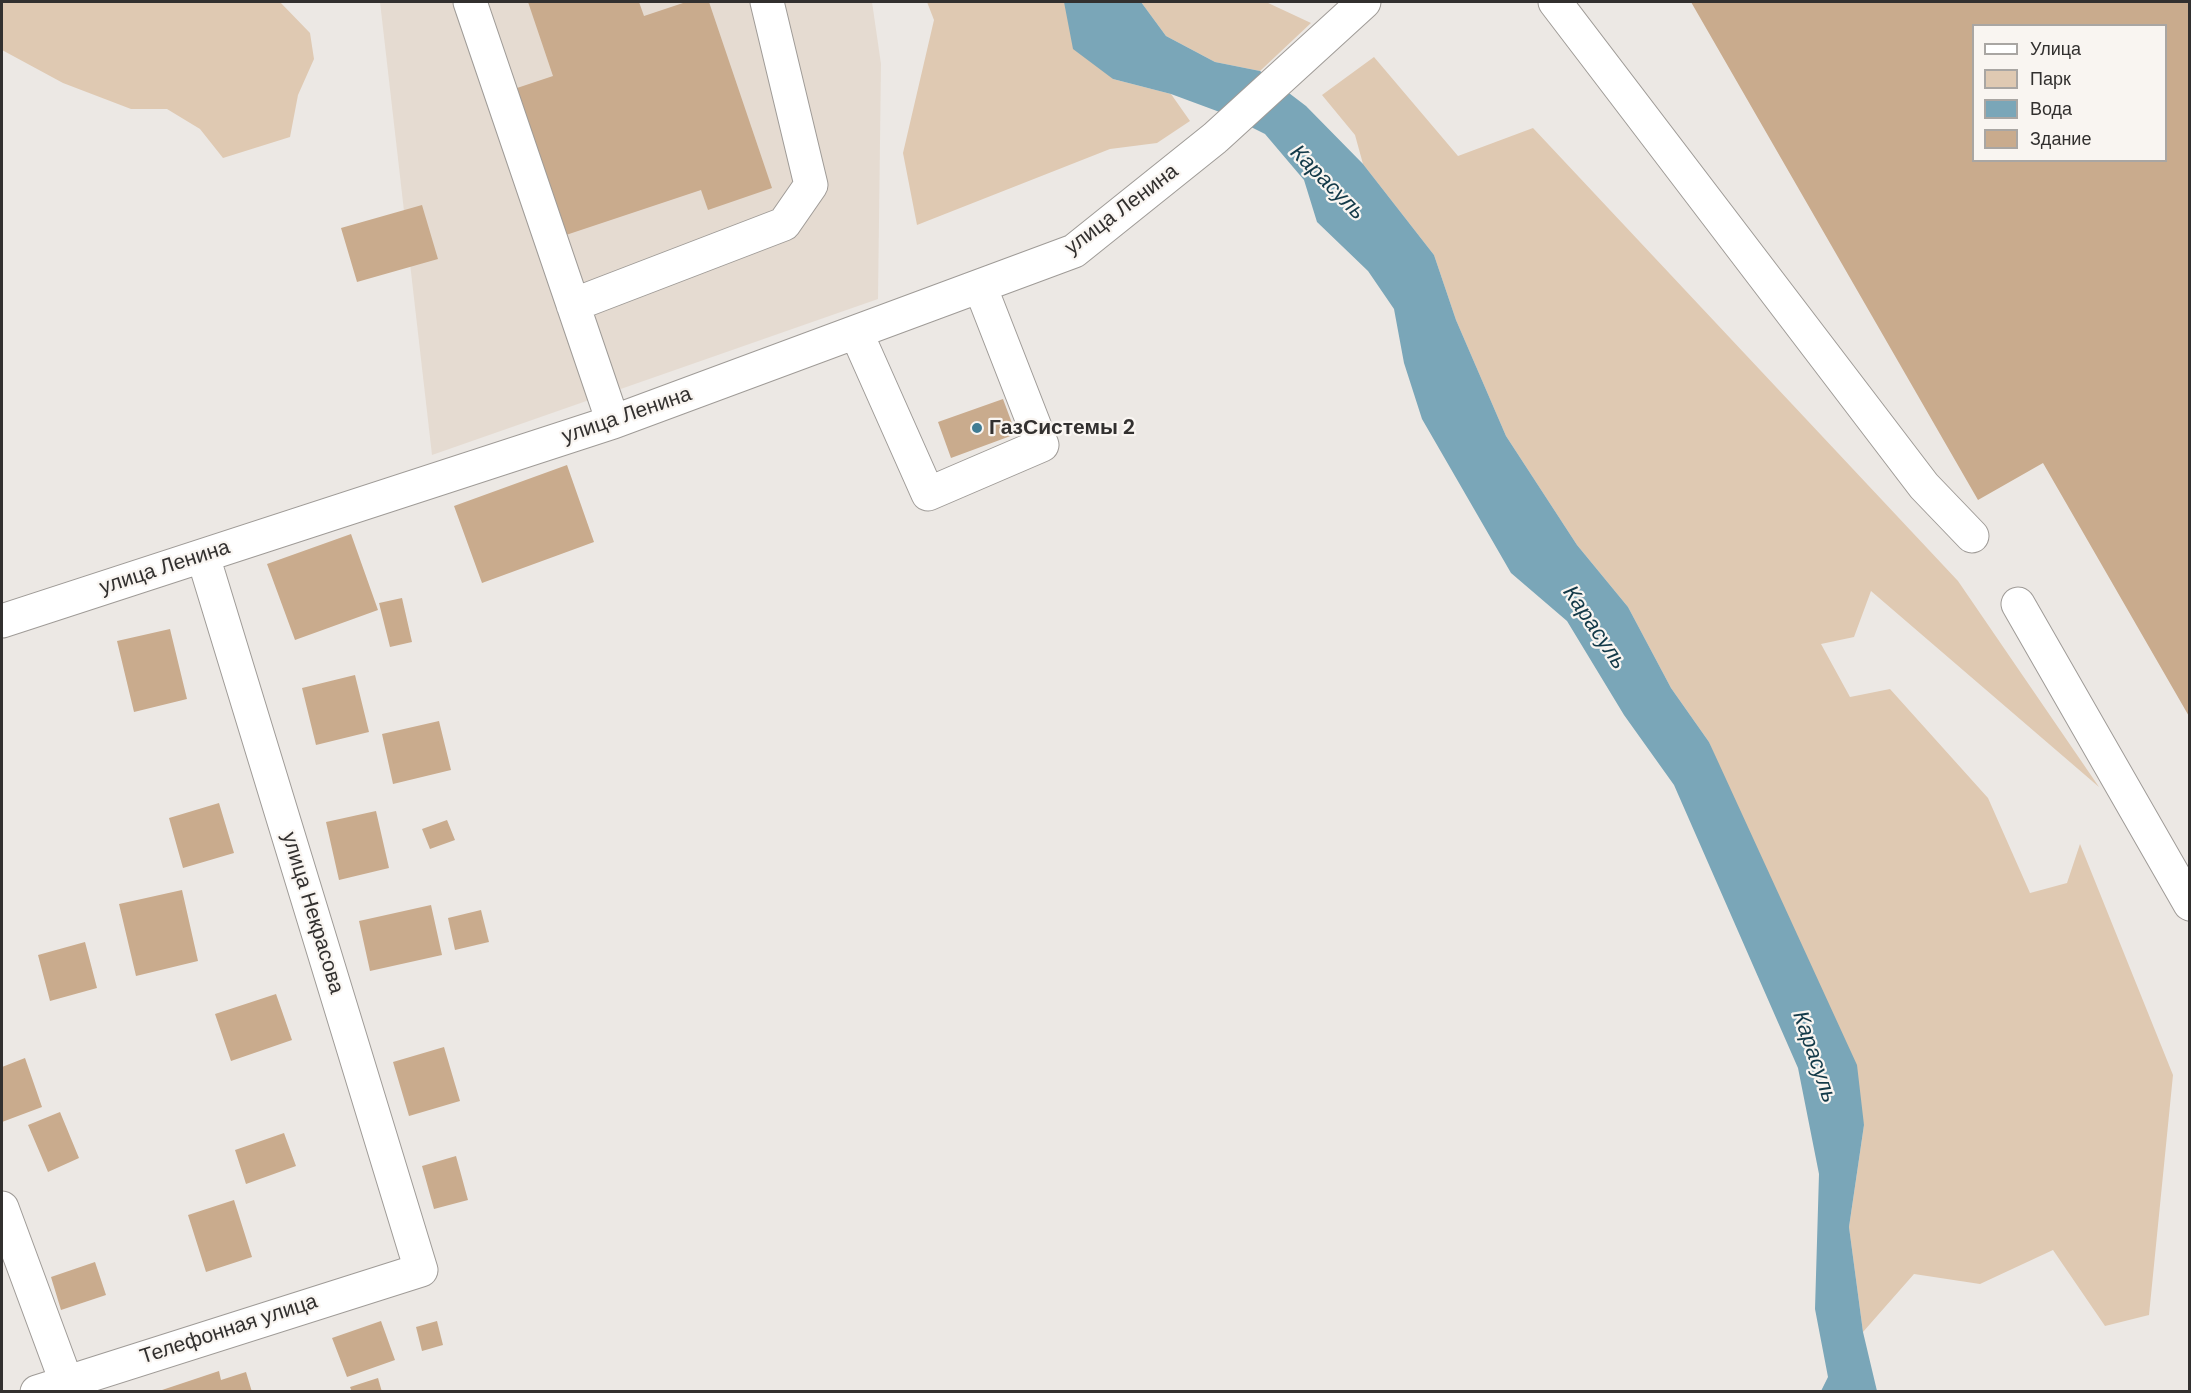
<!DOCTYPE html>
<html>
<head>
<meta charset="utf-8">
<style>
	body { margin:0 }
	#map { position:relative; width:2191px; height:1393px; overflow:hidden; background:#ece8e4; font-family:"DM Sans",sans-serif }
	canvas { display:block }
	.frame { position:absolute; inset:0; border:3px solid #32302f; pointer-events:none }
	.legend { position:absolute; left:1972px; top:24px; width:195px; height:138px; box-sizing:border-box; background:#f9f5f1; border:2px solid #a9a6a3; margin:0; padding:8px 10px; list-style:none; font-size:18px; color:#32302f }
	.legend li { display:flex; align-items:center; gap:12px; height:30px }
	.legend b { width:30px; border:2px solid #a9a6a3 }
</style>
</head>
<body>
<div id="map">
<canvas width="2191" height="1393"></canvas>
<div class="frame"></div>
<ul class="legend">
<li><b style="height:8px;background:#fff"></b>Улица</li>
<li><b style="height:16px;background:#dfc9b2"></b>Парк</li>
<li><b style="height:16px;background:#7aa6b8"></b>Вода</li>
<li><b style="height:16px;background:#c9ab8d"></b>Здание</li>
</ul>
</div>
<script>
const c = document.querySelector('canvas').getContext('2d');
c.lineJoin = 'round';
function paint(path, color) {
  c.fillStyle = color;
  c.fill(path, 'evenodd');
}
function trace(path, color, width, dash) {
  c.strokeStyle = color;
  c.lineWidth = width;
  c.lineCap = dash ? 'butt' : 'round';
  c.setLineDash(dash || []);
  c.stroke(path);
}
function write(font, color, halo, rows, align = 'center') {
  c.font = font + ' "DM Sans",sans-serif';
  c.lineWidth = 4.5;
  c.setLineDash([]);
  c.textBaseline = 'middle';
  c.strokeStyle = halo;
  c.fillStyle = color;
  for (const [text, x, y, turn = 0] of rows) {
    c.save();
    c.translate(x, y);
    c.rotate((+turn || 0) * Math.PI / 180);
    c.textAlign = isNaN(turn) ? turn : align;
    if (halo) c.strokeText(text, 0, 0);
    c.fillText(text, 0, 0);
    c.restore();
  }
}
const built = new Path2D(`
	M 380,2 L 872,2 L 881,64 L 878,299 L 432,455 Z`);
const green = new Path2D(`
	M 2,2 L 280,2 L 310,33 L 314,59 L 298,95 L 290,137 L 223,158 L 200,129 L 167,109 L 131,109 L 63,83 L 2,50 Z
	M 927,2 L 1064,2 L 1113,79 L 1171,94 L 1190,121 L 1157,143 L 1110,149 L 917,225 L 903,153 L 934,20 Z
	M 1141,2 L 1266,2 L 1311,23 L 1260,71 L 1215,62 L 1166,36 Z
	M 1374,57 L 1458,156 L 1533,128 L 1958,581 L 2099,787 L 1871,591 L 1854,637 L 1821,644 L 1850,697 L 1890,689 L 1988,798 L 2030,893 L 2067,883 L 2080,844 L 2173,1075 L 2149,1315 L 2105,1326 L 2053,1250 L 1980,1284 L 1914,1274 L 1863,1332 L 1849,1227 L 1864,1125 L 1709,742 L 1671,688 L 1628,607 L 1577,545 L 1506,436 L 1456,320 L 1434,255 L 1363,164 L 1355,135 L 1322,95 Z`);
const water = new Path2D(`
	M 1064,2 L 1141,2 L 1166,36 L 1215,62 L 1260,71 L 1306,106 L 1363,164 L 1434,255 L 1456,320 L 1506,436 L 1577,545 L 1628,607 L 1671,688 L 1709,742 L 1857,1065 L 1864,1125 L 1849,1227 L 1863,1332 L 1877,1391 L 1821,1391 L 1828,1377 L 1815,1309 L 1819,1174 L 1798,1068 L 1674,785 L 1624,715 L 1567,621 L 1511,573 L 1422,419 L 1404,363 L 1394,309 L 1368,271 L 1317,222 L 1304,180 L 1265,134 L 1225,114 L 1171,94 L 1113,79 L 1073,49 Z`);
const building = new Path2D(`
	M 528,2 L 639,2 L 644,16 L 686,2 L 709,2 L 772,188 L 708,210 L 701,190 L 563,236 L 514,89 L 553,76 Z
	M 1691,2 L 2190,2 L 2190,718 L 2043,463 L 1978,500 ZM 1974,26 L 2166,26 L 2166,160 L 1974,160 Z
	M 422,205 L 438,259 L 357,282 L 341,228 Z
	M 1003,399 L 1016,434 L 951,458 L 938,422 Z
	M 567,465 L 594,542 L 482,583 L 454,506 Z
	M 351,534 L 378,610 L 295,640 L 267,564 Z
	M 402,598 L 412,642 L 390,647 L 379,603 Z
	M 170,629 L 187,699 L 134,712 L 117,641 Z
	M 355,675 L 369,732 L 316,745 L 302,688 Z
	M 439,721 L 451,770 L 393,784 L 382,734 Z
	M 219,803 L 234,853 L 183,868 L 169,818 Z
	M 376,811 L 389,868 L 339,880 L 326,822 Z
	M 447,820 L 455,840 L 430,849 L 422,829 Z
	M 182,890 L 198,961 L 136,976 L 119,904 Z
	M 431,905 L 442,955 L 370,971 L 359,921 Z
	M 481,910 L 489,942 L 455,950 L 448,918 Z
	M 85,942 L 97,988 L 50,1001 L 38,955 Z
	M 276,994 L 292,1040 L 231,1061 L 215,1014 Z
	M 444,1047 L 460,1101 L 409,1116 L 393,1062 Z
	M 25,1058 L 42,1107 L 2,1122 L 2,1067 Z
	M 60,1112 L 79,1158 L 48,1172 L 28,1125 Z
	M 284,1133 L 296,1166 L 246,1184 L 235,1150 Z
	M 456,1156 L 468,1200 L 434,1209 L 422,1166 Z
	M 234,1200 L 252,1257 L 206,1272 L 188,1215 Z
	M 95,1262 L 106,1295 L 61,1310 L 51,1277 Z
	M 381,1321 L 395,1360 L 347,1377 L 332,1338 Z
	M 437,1321 L 443,1345 L 422,1351 L 416,1327 Z
	M 219,1371 L 221,1380 L 246,1372 L 252,1392 L 156,1392 Z
	M 378,1378 L 382,1392 L 352,1392 L 350,1387 Z`);
const minor = new Path2D(`
	M 470,2 L 613,422
	M 1555,2 L 1924,486 L 1972,536
	M 573,305 L 784,224 L 811,185 L 767,2
	M 856,332 L 928,494 L 1042,445 L 980,286
	M 2018,604 L 2190,904
	M 2,621 L 613,422 L 1074,251 L 1215,138 L 1364,2
	M 2,1208 L 70,1392
	M 37,1392 L 421,1270 L 203,556`);
const markers = [
	[977,428,6,"#407c93"]
];
const streetNames = [
	["улица Ленина",1122,210,-37],
	["улица Ленина",627,416,-19],
	["улица Ленина",165,568,-18],
	["улица Некрасова",312,913,73],
	["Телефонная улица",229,1330,-18]
];
const poiNames = [
	["ГазСистемы 2",989,428]
];
const waterNames = [
	["Карасуль",1327,183,45],
	["Карасуль",1594,628,56],
	["Карасуль",1814,1057,71]
];
paint(built, '#e5dbd1');
paint(green, '#dfc9b2');
paint(water, '#7aa6b8');
paint(building, '#c9ab8d');
trace(minor, '#9f9b97', 35);
trace(minor, '#fff', 33);
for (const [x, y, r, color] of markers) {
  const dot = new Path2D();
  dot.arc(x, y, r, 0, 2 * Math.PI);
  c.fillStyle = color;
  c.fill(dot);
  trace(dot, '#f9f5f1', 2);
}
write('21px', '#32302f', '#f9f5f1', streetNames);
write('bold 21px', '#32302f', '#f9f5f1', poiNames, 'left');
write('italic 22px', '#123948', '#f9f5f1', waterNames);
</script>
</body>
</html>
